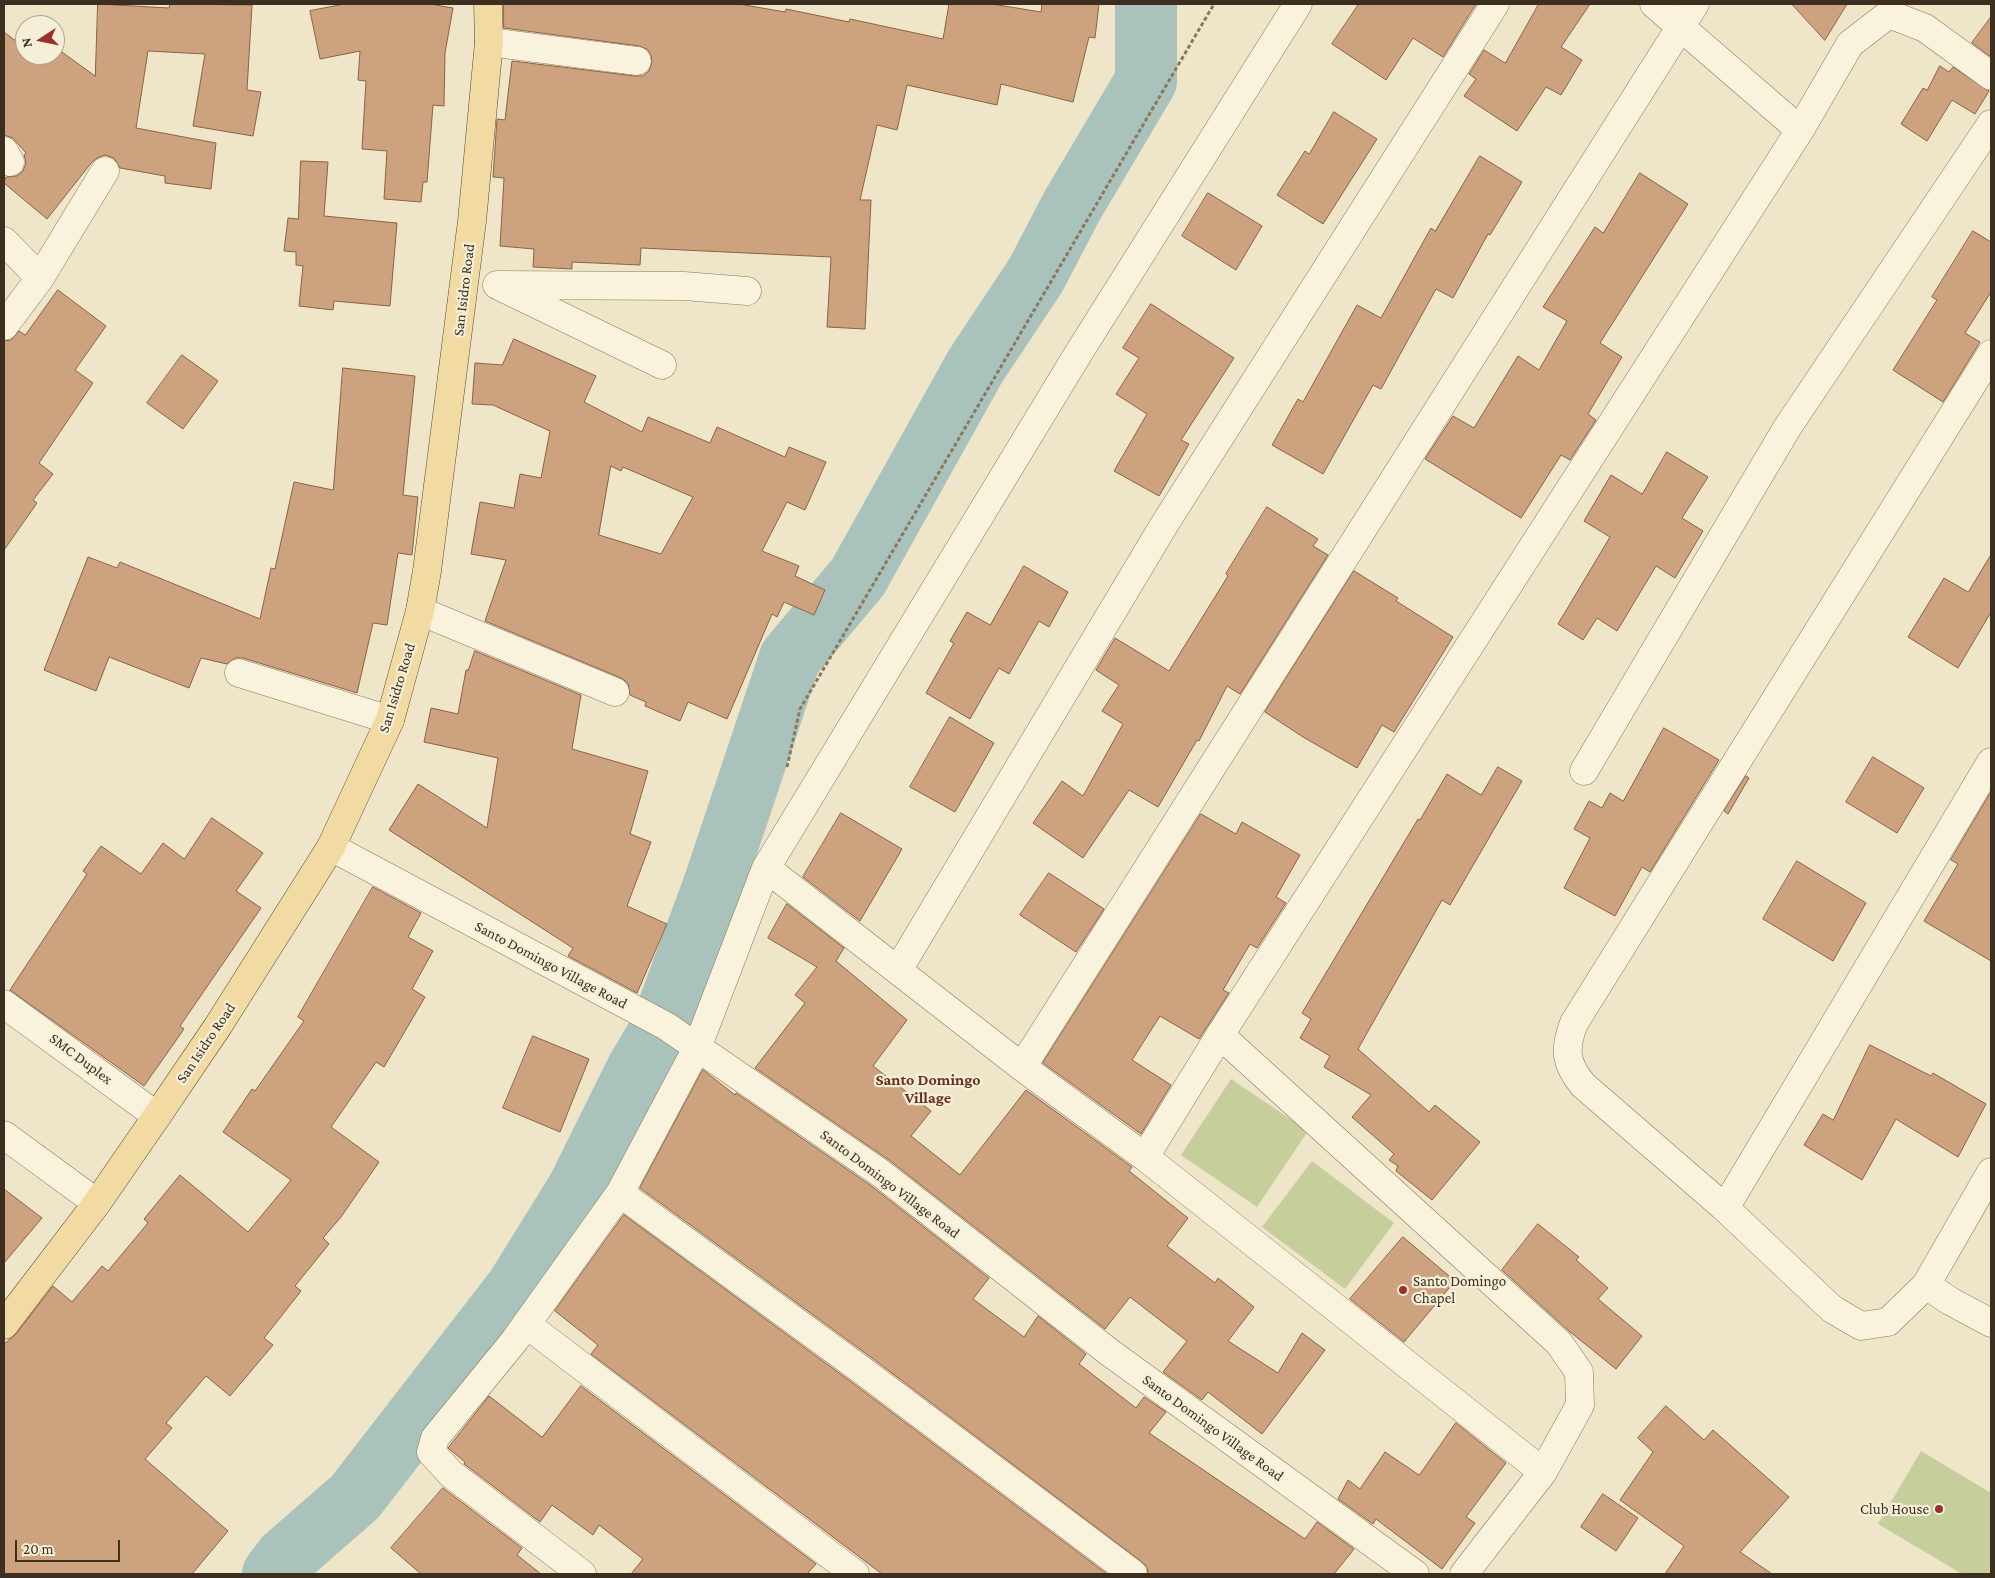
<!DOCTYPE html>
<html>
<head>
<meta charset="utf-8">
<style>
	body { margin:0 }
	#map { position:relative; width:1995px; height:1578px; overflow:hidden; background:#efe5c9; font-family:"Crimson Pro",serif }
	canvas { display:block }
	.frame { position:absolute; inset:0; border:5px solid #3c2f21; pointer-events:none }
	.north { position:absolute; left:15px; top:15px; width:50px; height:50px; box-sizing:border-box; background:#f6efd8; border:1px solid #aca28f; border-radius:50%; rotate:259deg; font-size:14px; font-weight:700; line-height:20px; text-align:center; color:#3c2f21 }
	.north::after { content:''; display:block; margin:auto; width:18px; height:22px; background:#9b302d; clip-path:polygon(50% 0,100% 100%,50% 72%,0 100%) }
	.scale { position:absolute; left:15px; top:1540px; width:105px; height:22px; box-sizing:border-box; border:2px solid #3c2f21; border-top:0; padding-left:6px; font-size:15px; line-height:18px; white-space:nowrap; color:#3c2f21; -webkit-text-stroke:4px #f6efd8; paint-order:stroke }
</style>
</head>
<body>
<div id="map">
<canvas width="1995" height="1578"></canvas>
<div class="frame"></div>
<div class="north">N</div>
<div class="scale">20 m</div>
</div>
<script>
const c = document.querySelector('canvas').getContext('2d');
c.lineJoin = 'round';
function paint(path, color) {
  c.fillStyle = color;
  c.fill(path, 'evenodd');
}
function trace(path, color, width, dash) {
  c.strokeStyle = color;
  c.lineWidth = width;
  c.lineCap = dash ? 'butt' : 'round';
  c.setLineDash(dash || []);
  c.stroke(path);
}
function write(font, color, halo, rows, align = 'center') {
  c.font = font + ' "Crimson Pro",serif';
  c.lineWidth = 4.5;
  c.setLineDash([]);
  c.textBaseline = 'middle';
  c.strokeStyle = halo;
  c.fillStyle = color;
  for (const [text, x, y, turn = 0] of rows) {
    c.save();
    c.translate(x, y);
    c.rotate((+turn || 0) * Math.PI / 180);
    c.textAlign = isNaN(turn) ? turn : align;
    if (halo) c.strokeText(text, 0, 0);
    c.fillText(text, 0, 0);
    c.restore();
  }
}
const green = new Path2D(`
	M 1231,1079 L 1308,1131 L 1257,1207 L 1181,1155 Z
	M 1312,1161 L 1394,1223 L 1345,1289 L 1262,1227 Z
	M 1921,1451 L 1991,1493 L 1991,1574 L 1962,1574 L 1878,1524 Z`);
const river = new Path2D(`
	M 273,1574 L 285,1558 L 355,1497 L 516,1289 L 578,1189 L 637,1070 L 660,1031 L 713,888 L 790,658 L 858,577 L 975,367 L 1036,275 L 1072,206 L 1146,81 L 1146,4`);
const building = new Path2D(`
	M 98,4 L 169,8 L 170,4 L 252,5 L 247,90 L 261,92 L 253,136 L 193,126 L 205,54 L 148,51 L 136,128 L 216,143 L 211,189 L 165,183 L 165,176 L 120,168 L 114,158 L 105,155 L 97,158 L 92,162 L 47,219 L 4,183 L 6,177 L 17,176 L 23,171 L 26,163 L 24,155 L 26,153 L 13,138 L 4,135 L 4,32 L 25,48 L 25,55 L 55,55 L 55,47 L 95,76 Z
	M 345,4 L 430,4 L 453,8 L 445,53 L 444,106 L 433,105 L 427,182 L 423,182 L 421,202 L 384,199 L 387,151 L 362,149 L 366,81 L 358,80 L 360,51 L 320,59 L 310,11 Z
	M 504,4 L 739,4 L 785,12 L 786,9 L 849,22 L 850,19 L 943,39 L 949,4 L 992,4 L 1041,12 L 1042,4 L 1099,4 L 1095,38 L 1089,37 L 1073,102 L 1001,84 L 997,105 L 907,85 L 897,130 L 877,125 L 860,200 L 871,200 L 865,329 L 827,327 L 831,257 L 641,248 L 640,265 L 572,262 L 572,269 L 533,267 L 534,249 L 500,246 L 504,178 L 493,177 L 497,119 L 505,120 L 512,61 L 635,76 L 643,76 L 649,71 L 652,62 L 651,55 L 647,49 L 639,46 L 504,28 Z
	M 1359,4 L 1476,4 L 1443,57 L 1413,38 L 1386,80 L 1332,44 Z
	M 1539,4 L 1590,4 L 1561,47 L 1582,60 L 1561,95 L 1546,87 L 1517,131 L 1464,96 L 1476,79 L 1469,74 L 1484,50 L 1505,63 Z
	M 1792,4 L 1847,4 L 1825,40 Z
	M 1991,17 L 1991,57 L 1972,43 Z
	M 1940,66 L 1949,72 L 1953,67 L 1989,91 L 1975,114 L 1952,100 L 1927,141 L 1901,124 L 1923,88 L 1927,90 Z
	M 1334,112 L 1377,139 L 1323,224 L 1277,195 L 1305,151 L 1309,154 Z
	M 1480,156 L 1522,182 L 1490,235 L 1488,234 L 1453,298 L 1436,289 L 1381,389 L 1373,385 L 1323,474 L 1272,445 L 1298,399 L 1303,402 L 1357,305 L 1381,318 L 1431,228 L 1435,231 Z
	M 301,161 L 328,162 L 324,216 L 397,223 L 390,306 L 334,301 L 333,310 L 299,306 L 303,266 L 296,265 L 296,252 L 284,251 L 288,218 L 298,219 Z
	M 1640,173 L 1688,204 L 1600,343 L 1622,357 L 1588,414 L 1596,420 L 1570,460 L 1561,455 L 1521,518 L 1425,459 L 1453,416 L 1474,428 L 1518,356 L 1539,370 L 1567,321 L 1543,307 L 1595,227 L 1603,233 Z
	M 1208,193 L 1262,226 L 1236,270 L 1182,236 Z
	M 1973,231 L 1991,242 L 1991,292 L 1965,333 L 1980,342 L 1943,402 L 1893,370 L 1937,300 L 1932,297 Z
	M 58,290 L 106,326 L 75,370 L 93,383 L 39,463 L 53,474 L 33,500 L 37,503 L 4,550 L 4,341 L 11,340 L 19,331 L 25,335 Z
	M 1151,304 L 1234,358 L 1181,440 L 1189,444 L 1159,496 L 1114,471 L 1147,414 L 1116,394 L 1139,358 L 1123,348 Z
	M 514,339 L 596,376 L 584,402 L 642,432 L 648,417 L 710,443 L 717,427 L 785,457 L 789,447 L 826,462 L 805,510 L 787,502 L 762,551 L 799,566 L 795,576 L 825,590 L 814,615 L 784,602 L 777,617 L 772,614 L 727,719 L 688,702 L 680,721 L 645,706 L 646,702 L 630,695 L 628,683 L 621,678 L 485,621 L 506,560 L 471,554 L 480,502 L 514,508 L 520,474 L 541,478 L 550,431 L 493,405 L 472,404 L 475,363 L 502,365 ZM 611,466 L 621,471 L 623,467 L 693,497 L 661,554 L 599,535 Z
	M 182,355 L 218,381 L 183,429 L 147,403 Z
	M 343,368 L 415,376 L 403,495 L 418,497 L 412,555 L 398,553 L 387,625 L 373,623 L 357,693 L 243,658 L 235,658 L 227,664 L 201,658 L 189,688 L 109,657 L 96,691 L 44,670 L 88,557 L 117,568 L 120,562 L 260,619 L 271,568 L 275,569 L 294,482 L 333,490 Z
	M 1667,452 L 1708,477 L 1682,518 L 1703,531 L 1675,578 L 1656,566 L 1617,631 L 1597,618 L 1583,640 L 1558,624 L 1610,537 L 1584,521 L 1611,475 L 1642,494 Z
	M 1267,507 L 1318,539 L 1313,546 L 1328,555 L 1240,694 L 1227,686 L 1199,741 L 1197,740 L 1158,807 L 1129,790 L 1083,858 L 1033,823 L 1062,781 L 1083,796 L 1123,724 L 1102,711 L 1119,685 L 1096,670 L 1115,638 L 1169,671 L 1228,576 L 1226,574 Z
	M 1991,555 L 1991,612 L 1958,668 L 1908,637 L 1944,578 L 1968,592 Z
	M 1024,566 L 1068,592 L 1049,627 L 1039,621 L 1009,674 L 999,668 L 970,719 L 926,693 L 954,643 L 950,641 L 967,612 L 990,625 Z
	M 1354,571 L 1398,598 L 1396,601 L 1453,637 L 1394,732 L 1382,725 L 1357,768 L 1303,737 L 1265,712 Z
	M 475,651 L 581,695 L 572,749 L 648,771 L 630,834 L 651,842 L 627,906 L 667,924 L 637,993 L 568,956 L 573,948 L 389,830 L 418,784 L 487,828 L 498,758 L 424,742 L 431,708 L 458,714 L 466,670 L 468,670 Z
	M 950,717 L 994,743 L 955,812 L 910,787 Z
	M 1664,728 L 1719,760 L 1650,872 L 1642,867 L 1615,916 L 1564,888 L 1590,838 L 1574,829 L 1589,801 L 1602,808 L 1610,793 L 1623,801 Z
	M 1873,757 L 1924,788 L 1897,833 L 1846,802 Z
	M 1498,767 L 1522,781 L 1450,905 L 1442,900 L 1358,1049 L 1429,1112 L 1435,1105 L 1480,1142 L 1432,1200 L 1396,1171 L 1398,1166 L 1389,1160 L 1394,1154 L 1352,1117 L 1371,1095 L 1324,1067 L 1330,1056 L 1300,1038 L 1311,1019 L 1302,1013 L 1418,819 L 1420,820 L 1447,774 L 1481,795 Z
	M 1746,776 L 1749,778 L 1728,814 L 1724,811 Z
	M 1991,792 L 1991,961 L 1924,921 L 1958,864 L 1951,860 Z
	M 841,813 L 902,849 L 860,921 L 803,877 Z
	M 1201,814 L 1236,834 L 1242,822 L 1300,855 L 1276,897 L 1286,903 L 1257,948 L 1250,944 L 1223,990 L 1229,993 L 1199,1039 L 1160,1016 L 1132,1060 L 1171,1085 L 1141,1134 L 1043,1063 Z
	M 212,818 L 263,853 L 236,891 L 261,908 L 180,1026 L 184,1029 L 144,1086 L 10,990 L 87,874 L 83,871 L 101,846 L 141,874 L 163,843 L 184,859 Z
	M 1797,861 L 1866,903 L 1833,961 L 1763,919 Z
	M 1049,873 L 1104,909 L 1076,952 L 1020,915 Z
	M 373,887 L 421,913 L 408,937 L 433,951 L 412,989 L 425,997 L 384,1067 L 376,1062 L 331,1127 L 379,1162 L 341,1217 L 323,1238 L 329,1244 L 295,1286 L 301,1291 L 264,1338 L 273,1345 L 230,1396 L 206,1376 L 166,1423 L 172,1428 L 145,1459 L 228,1531 L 192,1574 L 4,1574 L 4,1344 L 16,1334 L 53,1286 L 72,1302 L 102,1266 L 108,1271 L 148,1223 L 144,1219 L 180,1175 L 248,1232 L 291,1180 L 223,1132 L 252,1089 L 255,1091 L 304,1021 L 298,1017 Z
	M 787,904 L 844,948 L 836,961 L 907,1020 L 873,1066 L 931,1111 L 911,1136 L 960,1175 L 1026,1090 L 1132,1167 L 1129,1171 L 1188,1218 L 1167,1246 L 1215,1283 L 1218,1278 L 1254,1307 L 1228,1341 L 1278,1373 L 1302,1333 L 1325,1350 L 1262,1434 L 1208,1392 L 1202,1400 L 1163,1372 L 1187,1341 L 1130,1297 L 1105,1329 L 889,1160 L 755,1068 L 805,1003 L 795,995 L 817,967 L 768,938 Z
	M 533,1036 L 589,1059 L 560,1132 L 503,1108 Z
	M 1870,1045 L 1931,1076 L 1933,1073 L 1986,1104 L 1958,1157 L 1896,1119 L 1862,1180 L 1804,1145 L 1823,1114 L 1833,1120 Z
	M 703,1070 L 735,1095 L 736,1093 L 870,1185 L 989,1278 L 973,1299 L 1024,1337 L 1038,1316 L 1086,1354 L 1079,1364 L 1136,1408 L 1144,1397 L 1166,1412 L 1149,1433 L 1305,1539 L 1317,1522 L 1354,1549 L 1334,1574 L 1148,1574 L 1147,1567 L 1142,1562 L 868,1355 L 640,1188 Z
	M 4,1189 L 42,1218 L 4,1263 Z
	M 624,1215 L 850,1381 L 1107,1574 L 882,1574 L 591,1354 L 598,1345 L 555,1311 Z
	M 1538,1224 L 1579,1257 L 1576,1260 L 1608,1288 L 1598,1299 L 1642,1336 L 1616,1369 L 1569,1331 L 1502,1270 Z
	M 1403,1237 L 1455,1281 L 1404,1342 L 1350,1299 Z
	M 581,1386 L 816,1564 L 807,1574 L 631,1574 L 643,1559 L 599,1525 L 593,1535 L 552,1505 L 540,1522 L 464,1464 L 465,1462 L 448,1448 L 489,1396 L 542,1437 Z
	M 1666,1406 L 1704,1440 L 1713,1430 L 1789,1497 L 1740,1552 L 1772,1574 L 1665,1574 L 1684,1546 L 1620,1500 L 1653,1452 L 1638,1438 Z
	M 1456,1423 L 1506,1463 L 1466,1517 L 1475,1523 L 1442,1569 L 1376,1519 L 1373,1524 L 1338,1499 L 1348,1480 L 1360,1489 L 1385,1452 L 1419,1475 Z
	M 443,1488 L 522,1548 L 517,1555 L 541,1574 L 421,1574 L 391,1548 Z
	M 1603,1494 L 1638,1518 L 1616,1551 L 1581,1527 Z`);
const path = new Path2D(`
	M 787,767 L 800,709 L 1214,4`);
const minor = new Path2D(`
	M 1654,4 L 1800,130
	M 489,42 L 637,61
	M 4,151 L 10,162
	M 4,241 L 40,278
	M 497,285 L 684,286 L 747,291
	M 501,287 L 662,365
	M 4,326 L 40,278 L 105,171
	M 1991,354 L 1574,1023 C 1564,1049 1565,1063 1583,1085 L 1725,1208 L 1832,1309 L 1861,1326 L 1888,1322 L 1926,1285 L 1991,1172
	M 420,611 L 615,692
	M 239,673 L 390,720
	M 1584,771 L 1787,428 L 1991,124
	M 331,847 L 666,1026 L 879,1172 L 1109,1352 L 1415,1574
	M 766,868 L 1022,1067 L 1145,1157 L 1543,1472
	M 898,970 L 1164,525 L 1495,4
	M 4,1004 L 157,1116
	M 1220,1035 L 1559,1343 L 1579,1372 L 1580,1405 L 1543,1472 L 1464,1574
	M 1022,1067 L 1695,4
	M 4,1135 L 97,1203
	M 1145,1157 L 1220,1035 L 1800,130 L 1850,44 L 1889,14 L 1925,28 L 1991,76
	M 620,1193 L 859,1368 L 1133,1574
	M 1725,1208 L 1991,762
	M 1926,1285 L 1950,1301 L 1991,1323
	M 526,1324 L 855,1574
	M 582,1574 L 451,1474 L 431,1452 L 435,1438 L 515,1340 L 620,1193 L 697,1048 L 766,868 L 1078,354 L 1298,4`);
const major = new Path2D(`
	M 4,1325 L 97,1203 L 157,1116 L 218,1026 L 331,847 L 390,720 L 420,611 L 427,571 L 472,221 L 489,42 L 488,4`);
const markers = [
	[1403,1290,5,"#9b302d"],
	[1939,1509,5,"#9b302d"]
];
const streetNames = [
	["San Isidro Road",464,290,-83],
	["San Isidro Road",397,688,-73],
	["Santo Domingo Village Road",551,965,28],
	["San Isidro Road",206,1043,-56],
	["SMC Duplex",81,1059,37],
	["Santo Domingo Village Road",890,1184,37],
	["Santo Domingo Village Road",1213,1428,36]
];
const poiNames = [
	["Santo Domingo",1413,1281],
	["Chapel",1413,1298],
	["Club House",1929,1509,"right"]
];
const neighbourhoodNames = [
	["Santo Domingo",928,1080],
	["Village",928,1098]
];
paint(green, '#c6ce9c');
trace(river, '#a9c3bc', 62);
paint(building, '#cda27f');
trace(building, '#8b6243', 1);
trace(minor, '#8c775d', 29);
trace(major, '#5a4531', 29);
trace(path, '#8c775d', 3, [4, 2.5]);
trace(minor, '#f9f2dc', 28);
trace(major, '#f1dba2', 28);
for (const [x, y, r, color] of markers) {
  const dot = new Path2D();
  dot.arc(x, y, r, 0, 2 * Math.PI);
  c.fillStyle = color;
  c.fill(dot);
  trace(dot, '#f6efd8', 2);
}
write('15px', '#3c2f21', '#f6efd8', streetNames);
write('15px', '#3c2f21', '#f6efd8', poiNames, 'left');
write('bold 16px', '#693120', '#f6efd8', neighbourhoodNames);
</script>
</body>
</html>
